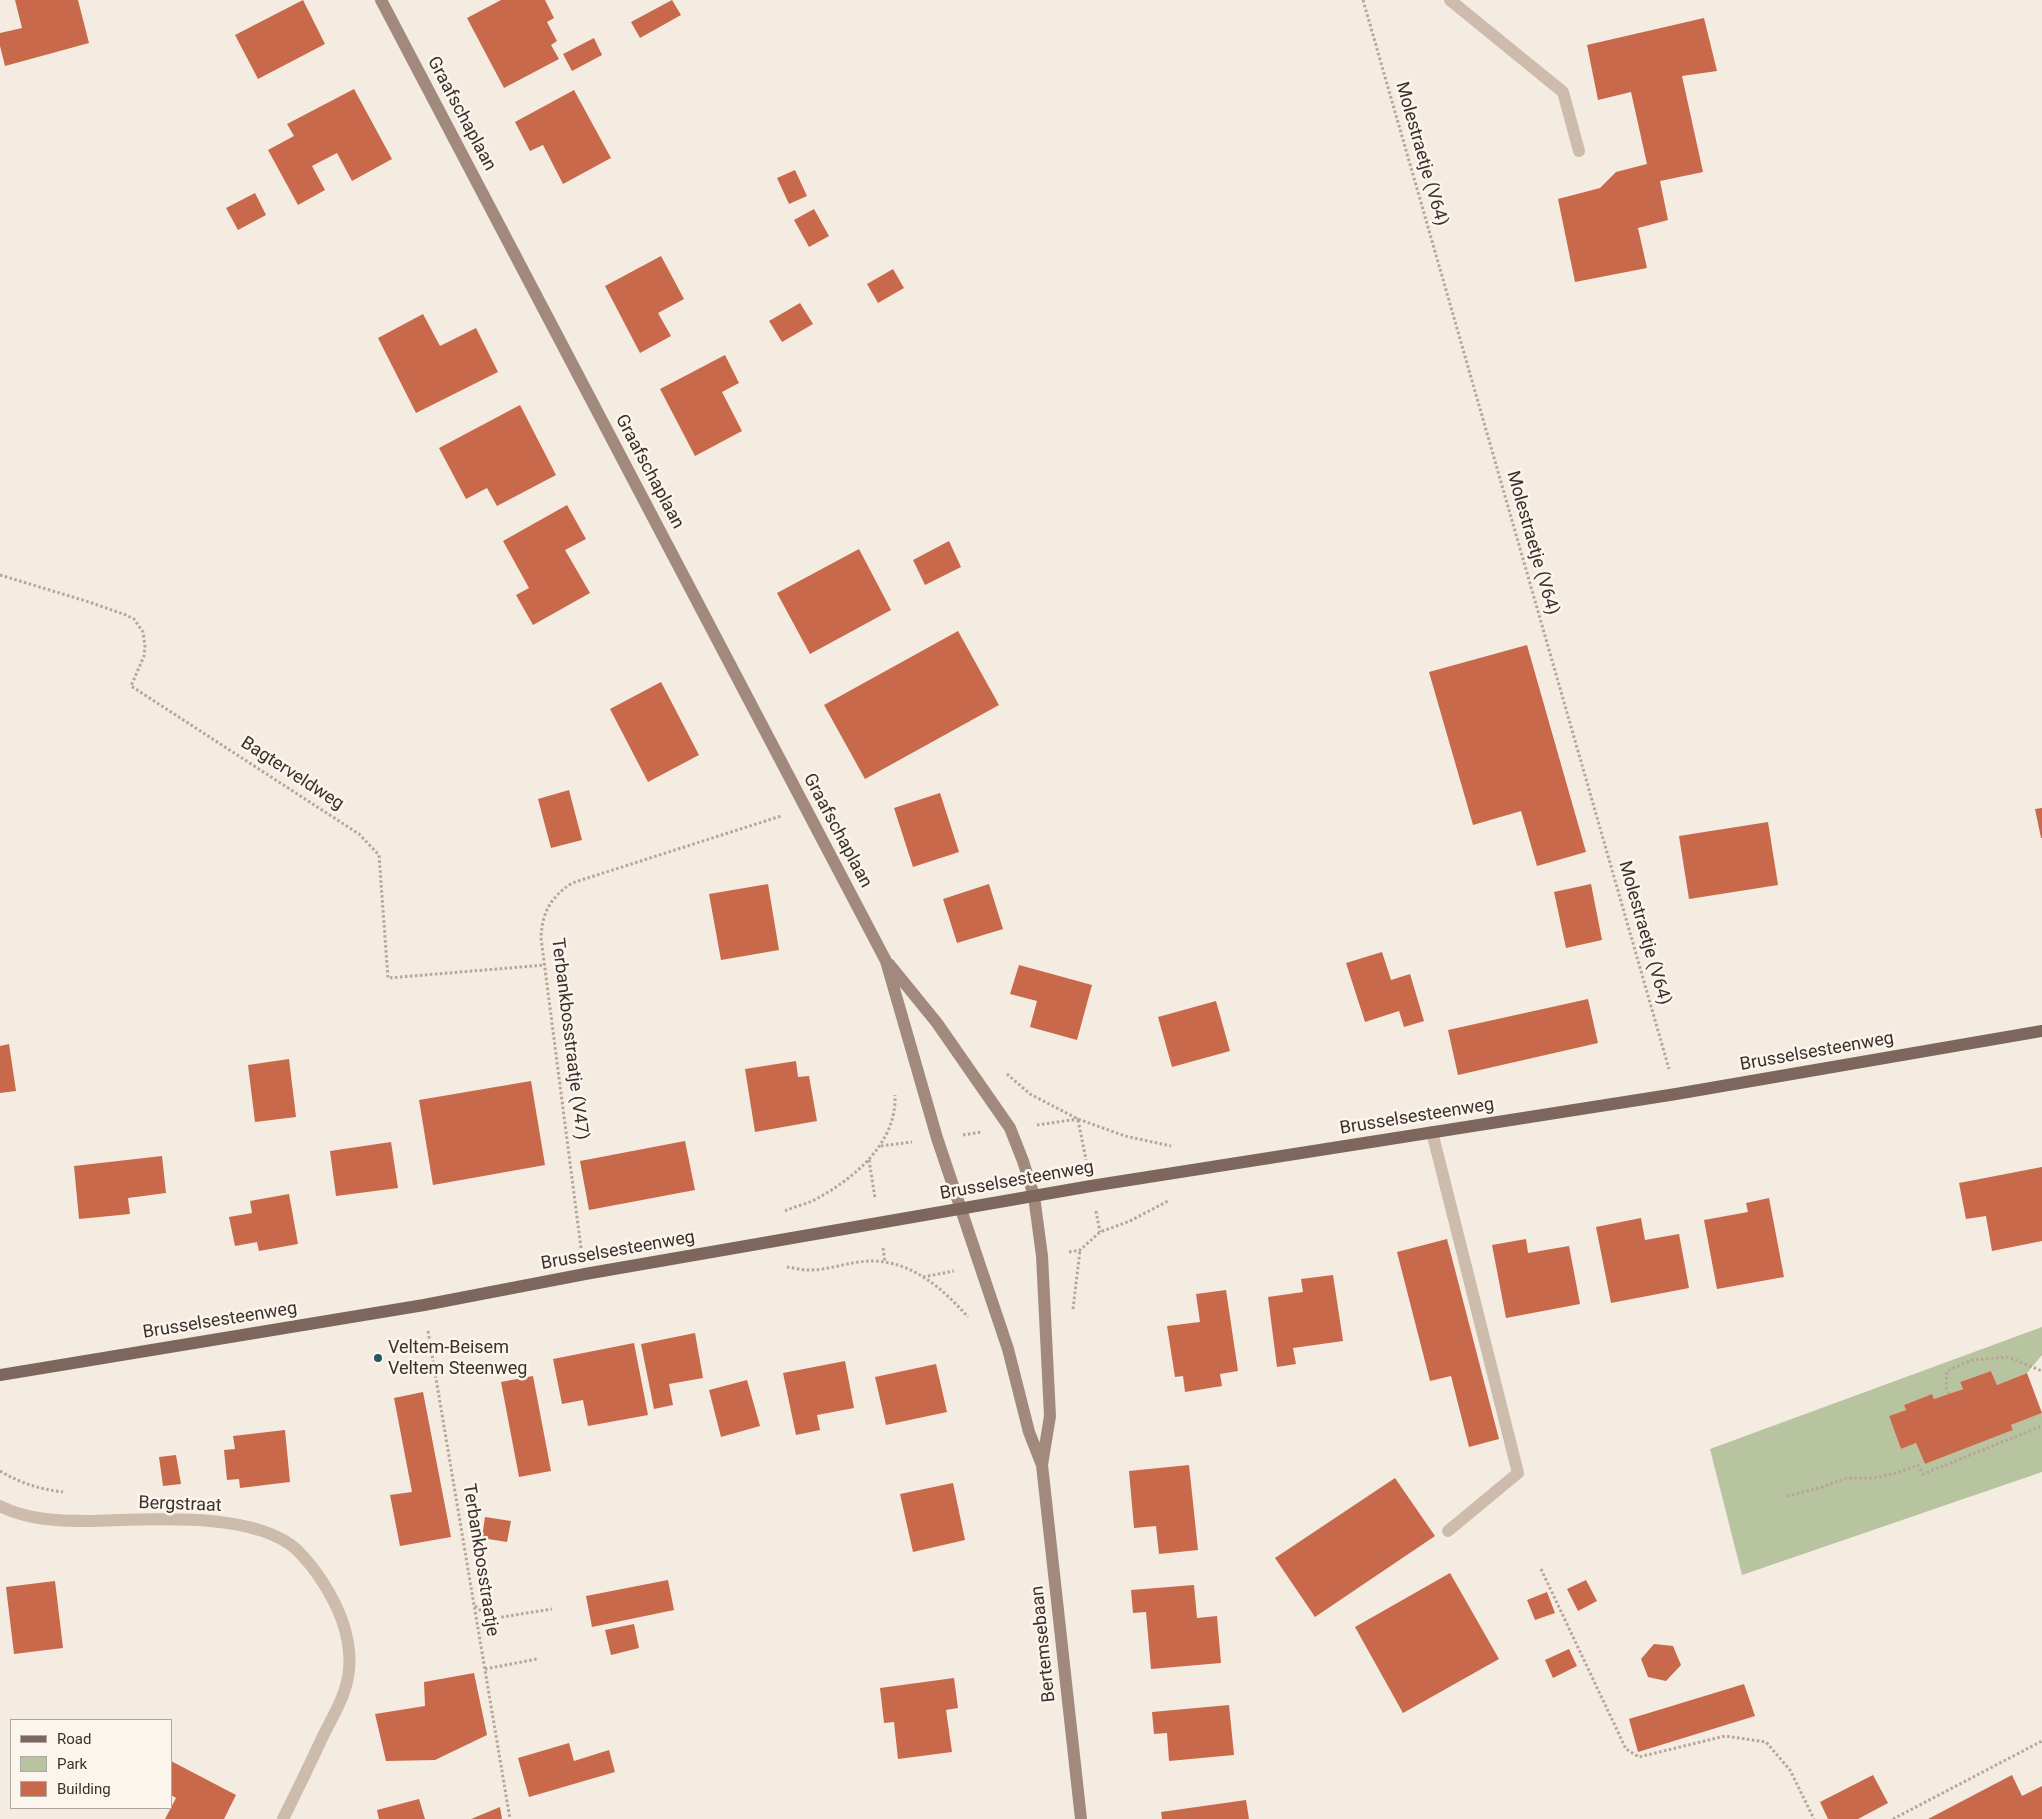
<!DOCTYPE html>
<html>
<head>
<meta charset="utf-8">
<style>
	body { margin:0 }
	#map { position:relative; width:2042px; height:1819px; overflow:hidden; background:#f4ebe1; font-family:Roboto,sans-serif }
	canvas { display:block }
	.legend { position:absolute; left:10px; top:1719px; width:162px; height:90px; box-sizing:border-box; background:#fbf5ee; border:1px solid #aea6a0; margin:0; padding:6px 9px; list-style:none; font-size:15px; color:#3b302b }
	.legend li { display:flex; align-items:center; gap:10px; height:25px }
	.legend b { width:25px; border:1px solid #aea6a0 }
</style>
</head>
<body>
<div id="map">
<canvas width="2042" height="1819"></canvas>
<ul class="legend">
<li><b style="height:6px;background:#7d675c"></b>Road</li>
<li><b style="height:14px;background:#b8c4a0"></b>Park</li>
<li><b style="height:14px;background:#c8694b"></b>Building</li>
</ul>
</div>
<script>
const c = document.querySelector('canvas').getContext('2d');
c.lineJoin = 'round';
function paint(path, color) {
  c.fillStyle = color;
  c.fill(path, 'evenodd');
}
function trace(path, color, width, dash) {
  c.strokeStyle = color;
  c.lineWidth = width;
  c.lineCap = dash ? 'butt' : 'round';
  c.setLineDash(dash || []);
  c.stroke(path);
}
function write(font, color, halo, rows, align = 'center') {
  c.font = font + ' Roboto,sans-serif';
  c.lineWidth = 5;
  c.setLineDash([]);
  c.textBaseline = 'middle';
  c.strokeStyle = halo;
  c.fillStyle = color;
  for (const [text, x, y, turn = 0] of rows) {
    c.save();
    c.translate(x, y);
    c.rotate((+turn || 0) * Math.PI / 180);
    c.textAlign = isNaN(turn) ? turn : align;
    if (halo) c.strokeText(text, 0, 0);
    c.fillText(text, 0, 0);
    c.restore();
  }
}
const green = new Path2D(`
	M 2042,1327 L 2042,1355 L 2027,1373 L 1997,1385 L 1991,1371 L 1960,1382 L 1963,1389 L 1934,1399 L 1932,1394 L 1904,1405 L 1906,1410 L 1889,1416 L 1901,1449 L 1916,1443 L 1925,1464 L 2013,1430 L 2011,1425 L 2042,1413 L 2042,1472 L 1742,1575 L 1710,1449 Z`);
const building = new Path2D(`
	M 15,0 L 78,0 L 89,43 L 5,66 L 0,46 L 0,33 L 22,28 Z
	M 303,0 L 325,44 L 258,79 L 235,35 Z
	M 501,0 L 545,0 L 554,18 L 547,22 L 557,41 L 551,45 L 559,59 L 504,88 L 467,18 Z
	M 672,0 L 681,15 L 640,38 L 631,22 Z
	M 1704,18 L 1717,71 L 1682,76 L 1703,172 L 1660,181 L 1668,220 L 1638,228 L 1647,268 L 1575,282 L 1558,199 L 1600,188 L 1616,172 L 1647,164 L 1631,92 L 1598,100 L 1587,45 Z
	M 594,38 L 602,55 L 572,71 L 563,54 Z
	M 354,89 L 392,159 L 352,181 L 337,153 L 312,166 L 325,190 L 298,205 L 268,150 L 294,136 L 287,124 Z
	M 574,90 L 611,158 L 563,184 L 543,145 L 530,151 L 515,122 Z
	M 795,170 L 807,196 L 789,204 L 777,178 Z
	M 255,193 L 266,215 L 238,230 L 226,208 Z
	M 814,209 L 829,236 L 809,247 L 794,220 Z
	M 661,256 L 684,299 L 658,313 L 671,336 L 640,353 L 605,286 Z
	M 893,269 L 904,288 L 878,303 L 867,284 Z
	M 800,303 L 813,324 L 782,342 L 769,321 Z
	M 423,314 L 440,346 L 476,328 L 498,372 L 416,413 L 378,338 Z
	M 725,355 L 739,383 L 722,392 L 742,431 L 695,456 L 660,389 Z
	M 520,405 L 556,475 L 497,506 L 487,488 L 466,499 L 439,448 Z
	M 567,505 L 586,539 L 565,550 L 590,593 L 533,625 L 516,595 L 529,588 L 503,541 Z
	M 949,541 L 961,567 L 925,585 L 913,560 Z
	M 859,549 L 891,610 L 810,654 L 777,593 Z
	M 958,631 L 999,705 L 865,779 L 824,705 Z
	M 1527,645 L 1586,852 L 1537,866 L 1521,811 L 1473,825 L 1429,672 Z
	M 661,682 L 699,755 L 648,782 L 610,709 Z
	M 569,790 L 582,840 L 551,848 L 538,799 Z
	M 940,793 L 959,852 L 913,867 L 894,808 Z
	M 2042,808 L 2042,838 L 2041,838 L 2035,809 Z
	M 1768,822 L 1778,885 L 1689,899 L 1679,836 Z
	M 768,884 L 779,950 L 721,960 L 709,894 Z
	M 989,884 L 1003,929 L 957,943 L 943,899 Z
	M 1591,884 L 1602,940 L 1566,948 L 1554,892 Z
	M 1382,952 L 1391,980 L 1410,974 L 1424,1021 L 1404,1027 L 1399,1011 L 1365,1022 L 1346,963 Z
	M 1019,965 L 1092,985 L 1077,1040 L 1030,1027 L 1037,1001 L 1010,994 Z
	M 1588,999 L 1598,1043 L 1458,1075 L 1448,1030 Z
	M 1216,1001 L 1230,1051 L 1172,1067 L 1158,1017 Z
	M 9,1044 L 16,1091 L 0,1093 L 0,1046 Z
	M 289,1059 L 296,1117 L 255,1122 L 248,1065 Z
	M 796,1061 L 798,1077 L 809,1076 L 817,1121 L 755,1132 L 745,1069 Z
	M 531,1081 L 545,1165 L 433,1185 L 419,1100 Z
	M 685,1141 L 695,1190 L 589,1210 L 580,1161 Z
	M 391,1142 L 398,1188 L 336,1196 L 330,1151 Z
	M 162,1156 L 166,1193 L 128,1198 L 130,1214 L 79,1219 L 74,1166 Z
	M 2042,1167 L 2042,1241 L 1992,1251 L 1986,1216 L 1966,1219 L 1959,1183 Z
	M 289,1194 L 298,1244 L 259,1251 L 257,1242 L 235,1246 L 229,1217 L 252,1213 L 250,1201 Z
	M 1769,1198 L 1784,1277 L 1717,1289 L 1704,1220 L 1748,1212 L 1746,1203 Z
	M 1641,1218 L 1645,1240 L 1679,1234 L 1689,1288 L 1611,1303 L 1596,1227 Z
	M 1447,1239 L 1499,1439 L 1469,1447 L 1451,1376 L 1430,1381 L 1397,1252 Z
	M 1526,1239 L 1528,1253 L 1569,1246 L 1580,1304 L 1506,1318 L 1492,1245 Z
	M 1333,1275 L 1343,1341 L 1293,1348 L 1296,1364 L 1277,1367 L 1268,1297 L 1303,1292 L 1301,1279 Z
	M 1226,1290 L 1238,1371 L 1220,1374 L 1222,1386 L 1185,1392 L 1183,1376 L 1175,1377 L 1167,1326 L 1200,1322 L 1196,1294 Z
	M 695,1333 L 703,1378 L 669,1384 L 673,1405 L 654,1409 L 641,1344 Z
	M 634,1343 L 648,1415 L 588,1426 L 583,1400 L 562,1404 L 553,1359 Z
	M 845,1361 L 854,1408 L 817,1415 L 820,1430 L 796,1435 L 783,1373 Z
	M 936,1364 L 947,1412 L 886,1425 L 875,1377 Z
	M 1991,1371 L 1997,1385 L 2027,1373 L 2042,1413 L 2011,1425 L 2013,1430 L 1925,1464 L 1916,1443 L 1901,1449 L 1889,1416 L 1906,1410 L 1904,1405 L 1932,1394 L 1934,1399 L 1963,1389 L 1960,1382 Z
	M 533,1376 L 551,1471 L 519,1477 L 501,1382 Z
	M 747,1380 L 760,1426 L 721,1437 L 709,1390 Z
	M 423,1392 L 451,1537 L 400,1546 L 390,1495 L 412,1492 L 394,1398 Z
	M 285,1430 L 290,1482 L 240,1488 L 239,1479 L 227,1480 L 224,1450 L 235,1449 L 233,1436 Z
	M 176,1455 L 181,1484 L 163,1486 L 159,1457 Z
	M 1189,1465 L 1198,1550 L 1159,1554 L 1156,1526 L 1134,1528 L 1129,1471 Z
	M 1395,1478 L 1435,1536 L 1315,1617 L 1275,1558 Z
	M 953,1483 L 965,1540 L 913,1552 L 900,1494 Z
	M 485,1517 L 511,1521 L 507,1542 L 482,1538 Z
	M 1450,1573 L 1499,1659 L 1403,1713 L 1355,1627 Z
	M 668,1580 L 674,1610 L 592,1627 L 586,1596 Z
	M 1586,1580 L 1597,1601 L 1578,1611 L 1567,1589 Z
	M 55,1581 L 63,1648 L 14,1654 L 6,1587 Z
	M 1194,1585 L 1197,1618 L 1217,1616 L 1221,1663 L 1151,1669 L 1146,1612 L 1133,1613 L 1131,1590 Z
	M 1547,1592 L 1555,1613 L 1535,1620 L 1527,1600 Z
	M 634,1624 L 639,1648 L 611,1655 L 605,1630 Z
	M 1654,1644 L 1673,1646 L 1681,1665 L 1666,1681 L 1648,1677 L 1641,1659 Z
	M 1569,1649 L 1577,1666 L 1553,1678 L 1545,1660 Z
	M 474,1673 L 487,1735 L 435,1760 L 386,1761 L 375,1714 L 425,1706 L 424,1682 Z
	M 954,1678 L 958,1708 L 946,1710 L 952,1752 L 898,1759 L 894,1722 L 884,1723 L 880,1688 Z
	M 1744,1684 L 1755,1716 L 1638,1752 L 1629,1719 Z
	M 1229,1705 L 1234,1755 L 1169,1761 L 1167,1733 L 1154,1734 L 1152,1712 Z
	M 569,1743 L 574,1761 L 609,1750 L 615,1772 L 529,1797 L 518,1758 Z
	M 171,1761 L 236,1795 L 224,1819 L 165,1819 L 176,1798 L 171,1795 Z
	M 1873,1775 L 1888,1803 L 1858,1819 L 1828,1819 L 1820,1802 Z
	M 2012,1775 L 2022,1796 L 2042,1786 L 2042,1819 L 1928,1819 Z
	M 419,1799 L 425,1819 L 379,1819 L 377,1810 Z
	M 1246,1800 L 1249,1819 L 1162,1819 L 1161,1812 Z
	M 500,1807 L 502,1819 L 471,1819 Z`);
const path = new Path2D(`
	M 1363,0 L 1669,1069
	M 0,575 L 89,602 L 126,615 L 134,619 L 143,632 L 145,646 L 144,656 L 131,686 L 359,834 L 379,855 L 388,978 L 545,965
	M 1007,1074 L 1030,1094 L 1078,1119 L 1125,1136 L 1171,1146
	M 1078,1120 L 1086,1160
	M 1037,1125 L 1078,1119
	M 963,1135 L 981,1132
	M 881,1146 L 912,1142
	M 869,1160 L 875,1198
	M 785,1211 C 795,1206 808,1204 818,1198 C 856,1177 897,1142 895,1095
	M 1096,1211 L 1100,1232
	M 581,1248 L 541,938 C 542,912 551,897 572,883 L 781,816
	M 883,1248 L 885,1262
	M 1069,1252 L 1080,1250 L 1100,1232 L 1130,1221 L 1168,1201
	M 787,1267 C 794,1268 802,1270 810,1270 C 830,1270 851,1261 871,1261 C 912,1261 942,1288 968,1317
	M 923,1277 L 954,1271
	M 1073,1309 L 1080,1250
	M 428,1331 L 510,1819
	M 1949,1394 L 1946,1387 L 1947,1371 L 1972,1360 L 2008,1357 L 2042,1371
	M 0,1471 C 20,1483 39,1489 63,1492
	M 1787,1496 L 1822,1487 L 1847,1478 L 1874,1478 L 1897,1473 L 1918,1465 L 1923,1474 L 2042,1426
	M 1541,1569 L 1626,1749 L 1639,1757 L 1725,1736 L 1766,1742 L 1790,1770 L 1814,1819
	M 475,1606 L 488,1616 L 496,1618 L 552,1609
	M 485,1669 L 537,1659
	M 1893,1819 L 2042,1741`);
const lane = new Path2D(`
	M 1450,0 L 1563,92 L 1579,151
	M 1432,1132 L 1518,1473 L 1448,1531`);
const street = new Path2D(`
	M 0,1506 C 28,1520 59,1521 89,1521 C 145,1520 252,1510 296,1549 C 306,1559 315,1570 322,1581 C 339,1607 352,1639 349,1670 C 347,1693 334,1714 324,1734 C 311,1762 297,1791 283,1819`);
const secondary = new Path2D(`
	M 381,0 L 886,961 L 937,1138 L 1008,1349 L 1029,1432 L 1042,1465
	M 889,964 L 937,1023 L 1010,1128 L 1023,1161 L 1034,1196 L 1042,1256 L 1050,1416 L 1042,1465 L 1081,1819`);
const primary = new Path2D(`
	M 0,1375 L 424,1305 L 585,1274 L 1091,1186 L 1676,1094 L 2042,1031`);
const markers = [
	[378,1358,5,"#1f5a5e"]
];
const streetNames = [
	["Graafschaplaan",461,114,62],
	["Molestraetje (V64)",1421,154,74],
	["Graafschaplaan",649,472,62],
	["Molestraetje (V64)",1532,543,74],
	["Bagterveldweg",292,774,33],
	["Graafschaplaan",837,831,62],
	["Molestraetje (V64)",1644,933,74],
	["Terbankbosstraatje (V47)",569,1039,83],
	["Brusselsesteenweg",1817,1052,-10],
	["Brusselsesteenweg",1417,1117,-9],
	["Brusselsesteenweg",1017,1181,-10],
	["Brusselsesteenweg",618,1251,-10],
	["Brusselsesteenweg",220,1321,-9],
	["Bergstraat",180,1505,2],
	["Terbankbosstraatje",480,1560,81],
	["Bertemsebaan",1044,1644,-96]
];
const poiNames = [
	["Veltem-Beisem",388,1348],
	["Veltem Steenweg",388,1369]
];
paint(green, '#b8c4a0');
paint(building, '#c8694b');
trace(path, '#b9a596', 3, [2.5, 2.5]);
trace(lane, '#cdbbac', 12);
trace(street, '#cdbbac', 12);
trace(secondary, '#a18a7d', 12);
trace(primary, '#7d675c', 12);
for (const [x, y, r, color] of markers) {
  const dot = new Path2D();
  dot.arc(x, y, r, 0, 2 * Math.PI);
  c.fillStyle = color;
  c.fill(dot);
  trace(dot, '#fbf5ee', 2);
}
write('18px', '#3b302b', '#fbf5ee', streetNames);
write('18px', '#3b302b', '#fbf5ee', poiNames, 'left');
</script>
</body>
</html>
